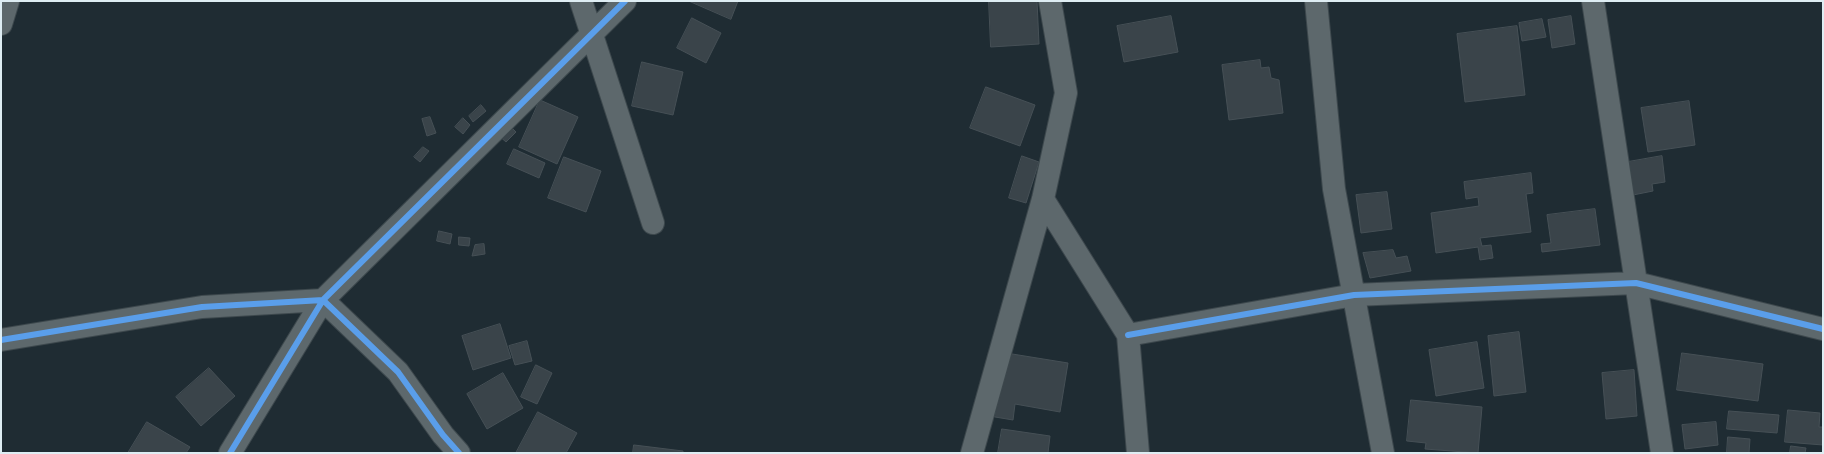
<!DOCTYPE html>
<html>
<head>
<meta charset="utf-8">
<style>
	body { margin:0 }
	#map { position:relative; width:1824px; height:454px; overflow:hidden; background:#1f2c33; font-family:Spectral,serif }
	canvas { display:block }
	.frame { position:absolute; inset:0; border:2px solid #deedf3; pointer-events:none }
</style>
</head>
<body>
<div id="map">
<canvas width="1824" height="454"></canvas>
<div class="frame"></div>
</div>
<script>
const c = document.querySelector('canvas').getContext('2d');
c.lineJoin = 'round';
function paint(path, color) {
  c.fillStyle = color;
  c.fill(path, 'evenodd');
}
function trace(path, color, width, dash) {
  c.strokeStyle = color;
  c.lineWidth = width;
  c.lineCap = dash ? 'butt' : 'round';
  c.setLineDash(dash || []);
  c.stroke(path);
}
const building = new Path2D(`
	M 689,1 L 738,1 L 731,19 Z
	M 989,1 L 1037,1 L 1039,44 L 991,47 Z
	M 1171,16 L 1178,52 L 1124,62 L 1117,26 Z
	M 1571,16 L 1575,44 L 1552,48 L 1548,20 Z
	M 692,18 L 721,33 L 706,63 L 677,48 Z
	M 1542,19 L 1546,37 L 1522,41 L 1519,23 Z
	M 1517,26 L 1525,95 L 1465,102 L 1457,34 Z
	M 1260,60 L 1261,68 L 1269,67 L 1271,78 L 1279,80 L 1283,113 L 1229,120 L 1222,65 Z
	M 642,62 L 683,72 L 673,115 L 632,106 Z
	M 986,87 L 1035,105 L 1020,146 L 970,128 Z
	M 540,100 L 578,117 L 557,164 L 519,147 Z
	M 1689,101 L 1695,145 L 1648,152 L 1641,108 Z
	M 481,105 L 486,111 L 473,122 L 469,116 Z
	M 430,117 L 436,133 L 427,136 L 422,119 Z
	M 463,118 L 470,125 L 463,134 L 455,127 Z
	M 508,124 L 516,132 L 506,142 L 498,135 Z
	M 423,147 L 429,151 L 420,162 L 414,157 Z
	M 514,149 L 545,163 L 539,178 L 507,164 Z
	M 1022,156 L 1039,162 L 1026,203 L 1009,198 Z
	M 1662,156 L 1665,182 L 1652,184 L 1653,191 L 1633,195 L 1628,162 Z
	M 564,157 L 601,171 L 586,212 L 548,198 Z
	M 1531,173 L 1533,193 L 1526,194 L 1531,232 L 1480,238 L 1482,246 L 1491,245 L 1493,258 L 1480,260 L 1478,247 L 1436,253 L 1431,213 L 1479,206 L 1478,197 L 1466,199 L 1464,182 Z
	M 1387,192 L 1392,229 L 1361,233 L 1356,195 Z
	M 1595,209 L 1600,245 L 1542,252 L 1541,244 L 1551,243 L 1547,215 Z
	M 439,231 L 452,234 L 450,244 L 437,241 Z
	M 459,237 L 470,238 L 469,246 L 459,245 Z
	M 484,244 L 485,254 L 472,256 L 475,245 Z
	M 1393,250 L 1396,258 L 1407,256 L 1411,271 L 1370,278 L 1363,253 Z
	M 500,324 L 511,358 L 473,370 L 462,336 Z
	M 1519,332 L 1526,392 L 1494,396 L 1488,336 Z
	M 527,341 L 532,361 L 515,365 L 509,346 Z
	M 1477,342 L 1484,388 L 1436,396 L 1429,350 Z
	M 1006,353 L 1068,363 L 1060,412 L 1015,404 L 1013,420 L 995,417 Z
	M 1682,353 L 1763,364 L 1758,401 L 1677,390 Z
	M 536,365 L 552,373 L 537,404 L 521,397 Z
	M 209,368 L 235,396 L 201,426 L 176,397 Z
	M 1634,370 L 1637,416 L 1606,419 L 1602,373 Z
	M 503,373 L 523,408 L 487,429 L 467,394 Z
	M 1411,400 L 1482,407 L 1478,453 L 1425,449 L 1426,443 L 1407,441 Z
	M 1788,410 L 1820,413 L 1819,427 L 1823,427 L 1823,445 L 1785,442 Z
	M 1729,411 L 1779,415 L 1777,433 L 1727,429 Z
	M 538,412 L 577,433 L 566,453 L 516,453 Z
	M 147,422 L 190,447 L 186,453 L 128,453 Z
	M 1716,422 L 1718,445 L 1685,449 L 1682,425 Z
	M 1002,429 L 1050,436 L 1048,453 L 998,453 Z
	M 1728,437 L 1750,439 L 1749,453 L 1727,453 Z
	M 634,445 L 683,451 L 683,453 L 633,453 Z
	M 1791,446 L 1806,448 L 1805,453 L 1790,453 Z`);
const street = new Path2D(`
	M 581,1 L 653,223
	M 1316,1 L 1334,189 L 1383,453
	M 1593,1 L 1662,453
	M 1,24 L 8,1
	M 1043,199 L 1128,335 L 1138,453
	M 1128,335 L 1354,295 L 1636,283 L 1823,329
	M 1,340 L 202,307 L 323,300 L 398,372 L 443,435 L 459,453
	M 230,453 L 323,300 L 625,1
	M 972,453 L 1043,199 L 1066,93 L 1050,1`);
const cycleway = new Path2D(`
	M 1128,335 L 1354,295 L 1636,283 L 1823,329
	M 1,340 L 202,307 L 323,300 L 398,372 L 443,435 L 459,453
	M 230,453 L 323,300 L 625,1`);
paint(building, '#3a444a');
trace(building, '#465056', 1);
trace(street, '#3d484d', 24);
trace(street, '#5d686c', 22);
trace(cycleway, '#5a9eea', 6);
</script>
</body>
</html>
